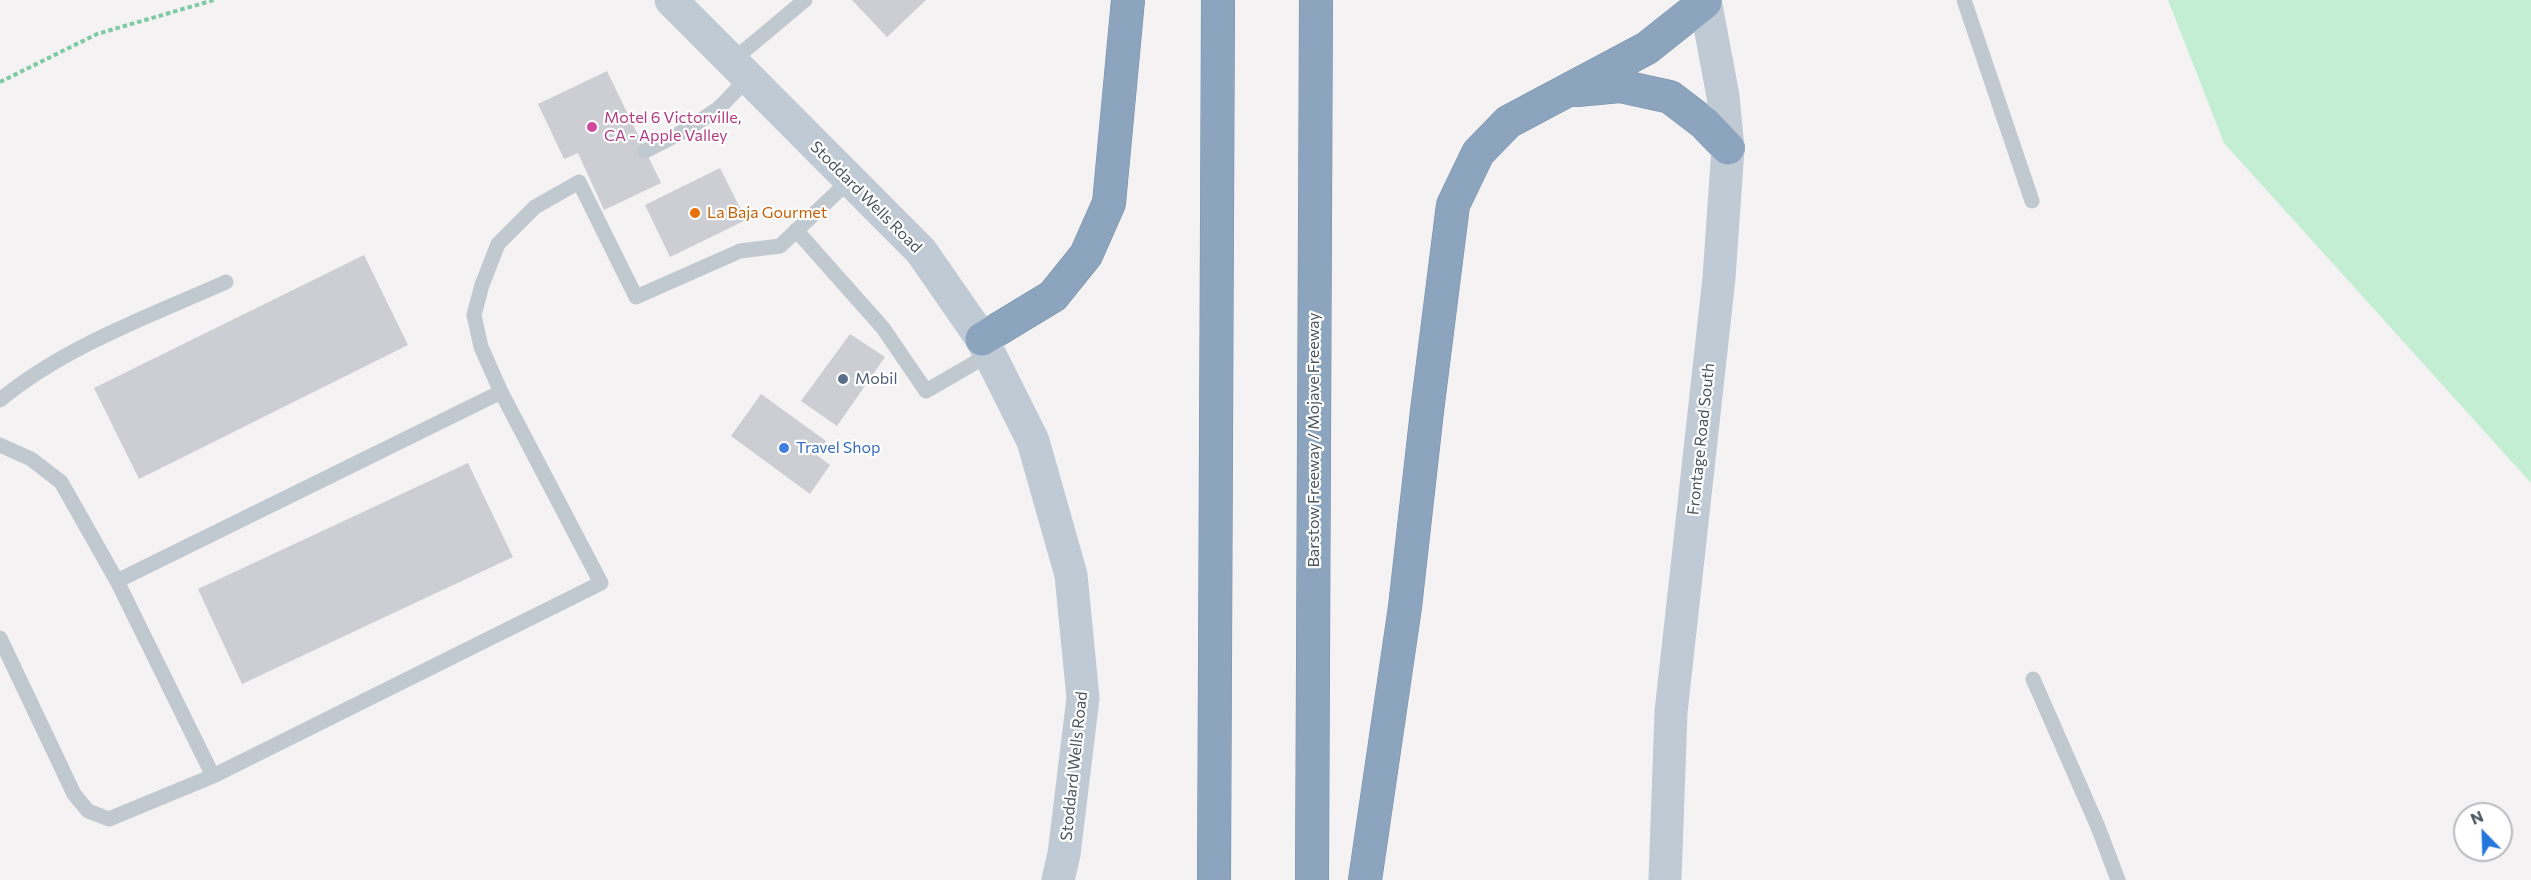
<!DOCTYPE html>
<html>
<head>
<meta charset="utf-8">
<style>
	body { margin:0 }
	#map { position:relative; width:2531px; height:880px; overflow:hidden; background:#f4f2f2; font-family:Commissioner,sans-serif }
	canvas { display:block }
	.north { position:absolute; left:2453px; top:802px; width:60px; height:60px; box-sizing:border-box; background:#fff; border:2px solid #b7bbbf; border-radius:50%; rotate:337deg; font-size:16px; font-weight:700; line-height:24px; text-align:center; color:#4a555e }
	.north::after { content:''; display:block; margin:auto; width:21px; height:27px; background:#2476db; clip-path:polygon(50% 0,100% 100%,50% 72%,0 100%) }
</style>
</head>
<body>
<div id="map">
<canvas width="2531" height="880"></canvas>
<div class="north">N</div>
</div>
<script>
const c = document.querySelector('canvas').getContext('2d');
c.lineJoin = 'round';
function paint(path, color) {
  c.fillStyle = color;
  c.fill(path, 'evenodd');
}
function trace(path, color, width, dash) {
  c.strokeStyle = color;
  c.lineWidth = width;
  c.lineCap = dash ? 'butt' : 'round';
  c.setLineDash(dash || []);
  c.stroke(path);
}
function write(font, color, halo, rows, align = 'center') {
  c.font = font + ' Commissioner,sans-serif';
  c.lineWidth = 4.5;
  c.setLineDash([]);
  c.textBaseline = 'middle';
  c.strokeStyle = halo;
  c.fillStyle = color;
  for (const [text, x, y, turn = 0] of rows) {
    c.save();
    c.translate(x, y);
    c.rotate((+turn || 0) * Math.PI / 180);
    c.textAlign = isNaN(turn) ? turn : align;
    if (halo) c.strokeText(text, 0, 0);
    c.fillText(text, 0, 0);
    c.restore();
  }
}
const green = new Path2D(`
	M 2168,0 L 2531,0 L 2531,483 L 2224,143 Z`);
const building = new Path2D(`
	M 852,0 L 926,0 L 887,37 Z
	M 607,71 L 661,183 L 604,210 L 578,153 L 564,159 L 538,104 Z
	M 720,168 L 746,220 L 670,257 L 645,205 Z
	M 364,255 L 408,345 L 139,479 L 94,388 Z
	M 850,334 L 885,357 L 837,426 L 801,401 Z
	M 761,394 L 826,441 L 817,455 L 830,465 L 810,494 L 731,436 Z
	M 468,463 L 513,557 L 242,684 L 198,589 Z`);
const path = new Path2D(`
	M 0,82 L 97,34 L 214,0`);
const lane = new Path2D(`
	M 1964,0 L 2032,201
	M 732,61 L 805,0
	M 645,151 L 688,129 L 719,108 L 748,78
	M 796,230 L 883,328 L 926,391 L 990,354
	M 501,392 L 601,583 L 213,776 L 117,581 L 501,392 L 481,347 L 474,315 L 482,285 L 498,244 L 535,207 L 579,182 L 636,297 L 740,251 L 780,246 L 850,180
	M 0,400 C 65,346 150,316 226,282
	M 0,445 L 31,459 L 61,482 L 117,581
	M 0,638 L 74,794 L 88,811 L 109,819 L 213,776
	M 2033,679 L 2098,827 L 2118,880`);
const secondary = new Path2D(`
	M 671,0 L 921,251 L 982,339 L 1033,441 L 1071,575 L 1083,698 L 1064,854 L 1058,880
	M 1665,880 L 1671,712 L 1719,278 L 1728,148 L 1723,96 L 1705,0`);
const highway = new Path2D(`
	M 1577,90 L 1620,86 L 1670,97 L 1704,123 L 1728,148
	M 982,339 L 1053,296 L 1086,255 L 1109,203 L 1128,0
	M 1214,880 L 1218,0
	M 1312,880 L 1316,0
	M 1365,880 L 1405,607 L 1427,411 L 1453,205 L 1478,153 L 1508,122 L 1647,48 L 1705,2`);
const markers = [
	[592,127,6,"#d1479c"],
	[695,213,6,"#e8710a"],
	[843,379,6,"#5c6f8a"],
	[784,448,6,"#3f7fe0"]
];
const hotelNames = [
	["Motel 6 Victorville,",604,118],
	["CA - Apple Valley",604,136]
];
const streetNames = [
	["Stoddard Wells Road",866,197,45],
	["Frontage Road South",1701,439,-84],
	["Barstow Freeway / Mojave Freeway",1314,440,-90],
	["Stoddard Wells Road",1074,766,-84]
];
const foodNames = [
	["La Baja Gourmet",707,213]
];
const serviceNames = [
	["Mobil",855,379]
];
const shopNames = [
	["Travel Shop",796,448]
];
paint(green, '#c3eed3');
paint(building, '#ccced3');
trace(highway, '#7790a9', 34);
trace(path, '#7dcaa3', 4, [4.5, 3]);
trace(lane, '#c0c9cf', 15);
trace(secondary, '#c0cad4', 33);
trace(highway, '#8ca4bd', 33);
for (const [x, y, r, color] of markers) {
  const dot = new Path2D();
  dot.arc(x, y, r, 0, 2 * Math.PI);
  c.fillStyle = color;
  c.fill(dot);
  trace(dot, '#fff', 2);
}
write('16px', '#b23c85', '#fff', hotelNames, 'left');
write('16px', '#4a555e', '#fff', streetNames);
write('16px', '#c56008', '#fff', foodNames, 'left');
write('16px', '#4e5e75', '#fff', serviceNames, 'left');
write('16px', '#366cbe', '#fff', shopNames, 'left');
</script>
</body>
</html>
